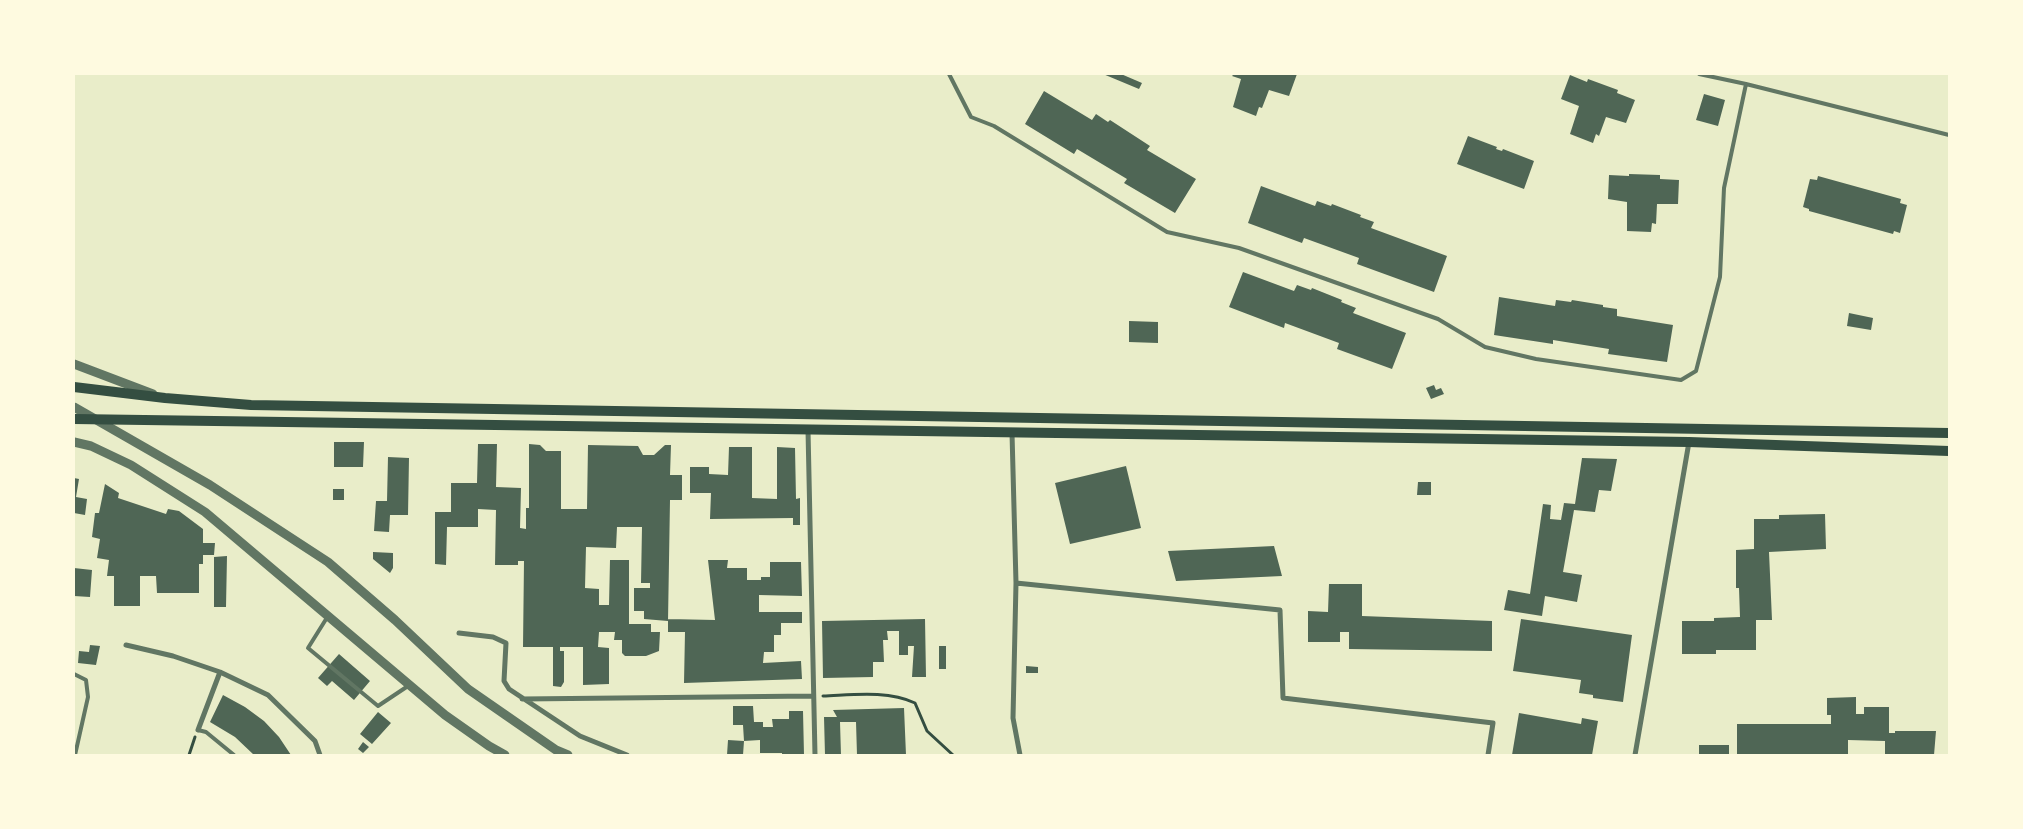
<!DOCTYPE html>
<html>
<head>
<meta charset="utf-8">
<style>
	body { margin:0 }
	#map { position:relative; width:2023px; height:829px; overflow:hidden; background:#e9edc9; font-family:Arial,sans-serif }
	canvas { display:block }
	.frame { position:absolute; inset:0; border:75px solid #fefae0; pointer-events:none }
</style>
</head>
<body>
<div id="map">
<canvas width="2023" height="829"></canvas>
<div class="frame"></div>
</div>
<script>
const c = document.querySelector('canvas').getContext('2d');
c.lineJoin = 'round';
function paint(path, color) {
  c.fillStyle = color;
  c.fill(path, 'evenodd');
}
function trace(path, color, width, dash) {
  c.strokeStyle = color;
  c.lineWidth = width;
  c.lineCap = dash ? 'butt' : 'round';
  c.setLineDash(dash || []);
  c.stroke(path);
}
const building = new Path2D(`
	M 1103,74 L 1121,74 L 1142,83 L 1139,89 Z
	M 1234,74 L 1297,74 L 1289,96 L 1269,90 L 1262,108 L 1259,107 L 1256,116 L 1233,107 L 1241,79 L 1232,76 Z
	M 1570,75 L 1587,82 L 1588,79 L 1618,90 L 1617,93 L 1635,100 L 1626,123 L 1606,117 L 1599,136 L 1596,134 L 1593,143 L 1570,134 L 1579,106 L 1561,99 Z
	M 1044,91 L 1092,120 L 1096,114 L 1108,122 L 1110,120 L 1150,146 L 1147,150 L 1196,179 L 1175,213 L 1124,183 L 1127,179 L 1077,149 L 1074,154 L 1025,124 Z
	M 1704,94 L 1725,100 L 1718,126 L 1696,120 Z
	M 1468,136 L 1497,147 L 1496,149 L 1502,151 L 1503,149 L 1534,161 L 1524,189 L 1457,164 Z
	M 1629,174 L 1660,175 L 1660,179 L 1679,180 L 1678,204 L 1657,204 L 1656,224 L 1652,223 L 1651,232 L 1627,231 L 1627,202 L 1608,199 L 1609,175 L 1629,176 Z
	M 1818,176 L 1901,199 L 1900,203 L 1907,205 L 1900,233 L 1894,231 L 1893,234 L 1809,211 L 1809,209 L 1803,207 L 1810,179 L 1817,180 Z
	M 1261,186 L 1315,206 L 1317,201 L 1331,206 L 1332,204 L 1361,215 L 1360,217 L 1374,222 L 1371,228 L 1447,256 L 1434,292 L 1357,264 L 1359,258 L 1304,238 L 1302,243 L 1248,223 Z
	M 1243,272 L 1294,291 L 1297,285 L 1311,290 L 1312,288 L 1342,300 L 1341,302 L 1356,308 L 1353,313 L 1406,333 L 1392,369 L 1337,349 L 1339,343 L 1285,323 L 1284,328 L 1229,307 Z
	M 1499,297 L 1555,306 L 1556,300 L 1571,302 L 1572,300 L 1603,305 L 1603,307 L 1617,309 L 1617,316 L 1673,325 L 1667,362 L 1608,354 L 1609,349 L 1553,340 L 1553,344 L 1494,335 Z
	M 1849,313 L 1873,318 L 1871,330 L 1847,326 Z
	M 1129,321 L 1158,322 L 1158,343 L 1129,342 Z
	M 1434,385 L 1436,390 L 1441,388 L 1444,394 L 1431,399 L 1426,388 Z
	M 334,442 L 364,442 L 363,467 L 334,467 Z
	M 478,444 L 497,444 L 496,487 L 521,488 L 520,528 L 526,529 L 526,508 L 529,508 L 529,444 L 540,445 L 546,451 L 561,451 L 561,509 L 587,509 L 588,445 L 638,446 L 643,455 L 654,455 L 665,445 L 671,445 L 670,475 L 682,475 L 682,500 L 670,500 L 668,621 L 644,619 L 644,611 L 634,611 L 634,588 L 650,588 L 650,583 L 641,583 L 642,527 L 617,527 L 616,548 L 586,547 L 585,588 L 599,589 L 599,605 L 609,605 L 610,560 L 629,560 L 629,624 L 651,624 L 651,632 L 660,632 L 659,651 L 646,656 L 625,656 L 622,653 L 622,640 L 614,640 L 615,632 L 599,632 L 598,647 L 609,648 L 609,684 L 583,685 L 583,647 L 560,647 L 560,651 L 564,651 L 564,682 L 561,687 L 553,686 L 553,647 L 523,647 L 524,561 L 518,561 L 518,565 L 495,565 L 496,510 L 478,509 L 478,527 L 447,527 L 446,565 L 435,564 L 435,512 L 451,512 L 451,483 L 477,483 Z
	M 729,447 L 752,447 L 752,498 L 777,499 L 777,447 L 795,448 L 796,499 L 800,498 L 800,525 L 793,525 L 793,518 L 710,519 L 711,493 L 690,493 L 690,467 L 709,467 L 709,474 L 728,475 Z
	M 388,457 L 409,458 L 408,515 L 390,515 L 389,532 L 374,531 L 376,501 L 387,501 Z
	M 1582,458 L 1617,459 L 1611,491 L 1599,490 L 1595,512 L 1574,510 L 1563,572 L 1582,575 L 1577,602 L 1545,596 L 1542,616 L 1504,610 L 1508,590 L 1530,594 L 1543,504 L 1551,505 L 1550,519 L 1561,520 L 1564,503 L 1575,504 Z
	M 1126,466 L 1141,528 L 1070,544 L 1055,483 Z
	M 74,478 L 79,479 L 76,497 L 87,499 L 85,515 L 74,513 Z
	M 1418,482 L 1431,482 L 1431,495 L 1417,495 Z
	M 105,484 L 119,493 L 118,498 L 166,514 L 168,509 L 179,511 L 203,529 L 203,543 L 215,543 L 214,555 L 203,555 L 203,564 L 199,564 L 199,593 L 157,593 L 156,576 L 140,576 L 140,606 L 114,606 L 114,576 L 107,576 L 109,560 L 97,558 L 100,539 L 92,537 L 95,513 L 99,513 Z
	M 333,489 L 344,489 L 344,500 L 333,500 Z
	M 1825,514 L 1826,549 L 1769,552 L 1772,620 L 1756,620 L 1756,650 L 1716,650 L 1716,654 L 1682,654 L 1682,621 L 1714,621 L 1714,618 L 1740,617 L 1739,588 L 1736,588 L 1736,550 L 1754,549 L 1754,519 L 1779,519 L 1779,515 Z
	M 1274,546 L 1282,576 L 1176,581 L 1168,551 Z
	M 373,552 L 393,553 L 393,568 L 390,573 L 373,559 Z
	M 227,556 L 226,607 L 214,607 L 214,557 Z
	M 708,560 L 728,560 L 727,568 L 747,568 L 747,580 L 761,580 L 761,577 L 770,577 L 770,562 L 801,562 L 802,596 L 759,595 L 759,612 L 802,612 L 802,623 L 781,623 L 781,635 L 774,635 L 774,652 L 764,652 L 763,663 L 801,661 L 802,679 L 684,683 L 685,632 L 668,632 L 668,619 L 715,620 Z
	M 74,568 L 92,570 L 90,597 L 74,596 Z
	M 1329,584 L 1362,584 L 1362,616 L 1492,621 L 1492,651 L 1349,649 L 1349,632 L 1340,632 L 1340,642 L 1308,642 L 1308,611 L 1328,612 Z
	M 925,619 L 926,677 L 912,677 L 914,646 L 908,646 L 908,655 L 899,655 L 899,631 L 887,631 L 888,640 L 883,640 L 884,662 L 873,662 L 873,677 L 823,678 L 822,621 Z
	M 1521,619 L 1632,635 L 1623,702 L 1593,698 L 1593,695 L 1579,693 L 1581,680 L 1513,671 Z
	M 90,645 L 100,646 L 96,665 L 78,663 L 79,651 L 89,652 Z
	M 939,646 L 946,646 L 946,669 L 939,669 Z
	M 339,654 L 370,681 L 354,700 L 332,681 L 327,686 L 318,678 Z
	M 1026,666 L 1038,667 L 1038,673 L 1026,673 Z
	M 223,695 L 245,707 L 264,721 L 279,737 L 291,755 L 254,755 L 235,737 L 210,722 Z
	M 1856,697 L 1856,714 L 1864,714 L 1864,707 L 1889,707 L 1889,733 L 1895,733 L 1895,731 L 1936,731 L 1934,755 L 1885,755 L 1885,741 L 1848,740 L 1848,755 L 1737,755 L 1737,724 L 1831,724 L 1831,715 L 1827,715 L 1827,698 Z
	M 733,706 L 753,706 L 754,722 L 763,722 L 763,727 L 773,727 L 772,719 L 789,719 L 789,711 L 803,711 L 804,755 L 782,755 L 782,753 L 760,753 L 760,740 L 744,741 L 743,725 L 733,725 Z
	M 904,708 L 906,755 L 857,755 L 856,722 L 840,722 L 841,755 L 825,755 L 824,717 L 837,717 L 833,710 Z
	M 378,712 L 391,723 L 372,744 L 360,734 Z
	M 1519,713 L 1581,724 L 1582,718 L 1598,721 L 1592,755 L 1512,755 Z
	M 728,740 L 744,741 L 743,755 L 727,755 Z
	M 363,742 L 369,747 L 363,753 L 358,749 Z
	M 1699,745 L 1729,745 L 1729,755 L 1699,755 Z`);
const path = new Path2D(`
	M 823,696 C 852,695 887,690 915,703 L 927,731 L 953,755
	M 189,755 L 195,737`);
const service = new Path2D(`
	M 949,74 L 971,117 L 994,126 L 1167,232 L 1239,248 L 1438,319 L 1485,347 L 1536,359 L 1681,380 L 1696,371 L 1720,277 L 1724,188 L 1746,84
	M 1699,74 L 1746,84 L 1949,135
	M 328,616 L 308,648 L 378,706 L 408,686
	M 74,674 L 86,680 L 88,697 L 75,755
	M 198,730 L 206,732 L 234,755`);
const minor = new Path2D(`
	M 808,430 L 815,755
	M 1012,433 L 1016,583 L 1013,718 L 1020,755
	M 1016,583 L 1280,610 L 1283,698 L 1493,723 L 1488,755
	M 459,633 L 493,637 L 506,643 L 504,681 L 509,689 L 580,736 L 627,755
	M 126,645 L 173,656 L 220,672 L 268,695 L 315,741 L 320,755
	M 522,699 L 812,696
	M 198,730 L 220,672
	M 1635,755 L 1689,442`);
const tertiary = new Path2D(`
	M 74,364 L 153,394
	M 74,407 L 210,485 L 328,562 L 395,620 L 468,689 L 556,750 L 568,755
	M 74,442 L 91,446 L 131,465 L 205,512 L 445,715 L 489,746 L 505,755`);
const secondary = new Path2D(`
	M 74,387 L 165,398 L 251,405 L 1949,433
	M 74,419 L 1689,442 L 1949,451`);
paint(building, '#4f6655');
trace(path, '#344e41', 3);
trace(service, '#617663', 4);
trace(minor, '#617663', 5);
trace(tertiary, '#617663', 9);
trace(secondary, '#344e41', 10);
</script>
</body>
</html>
